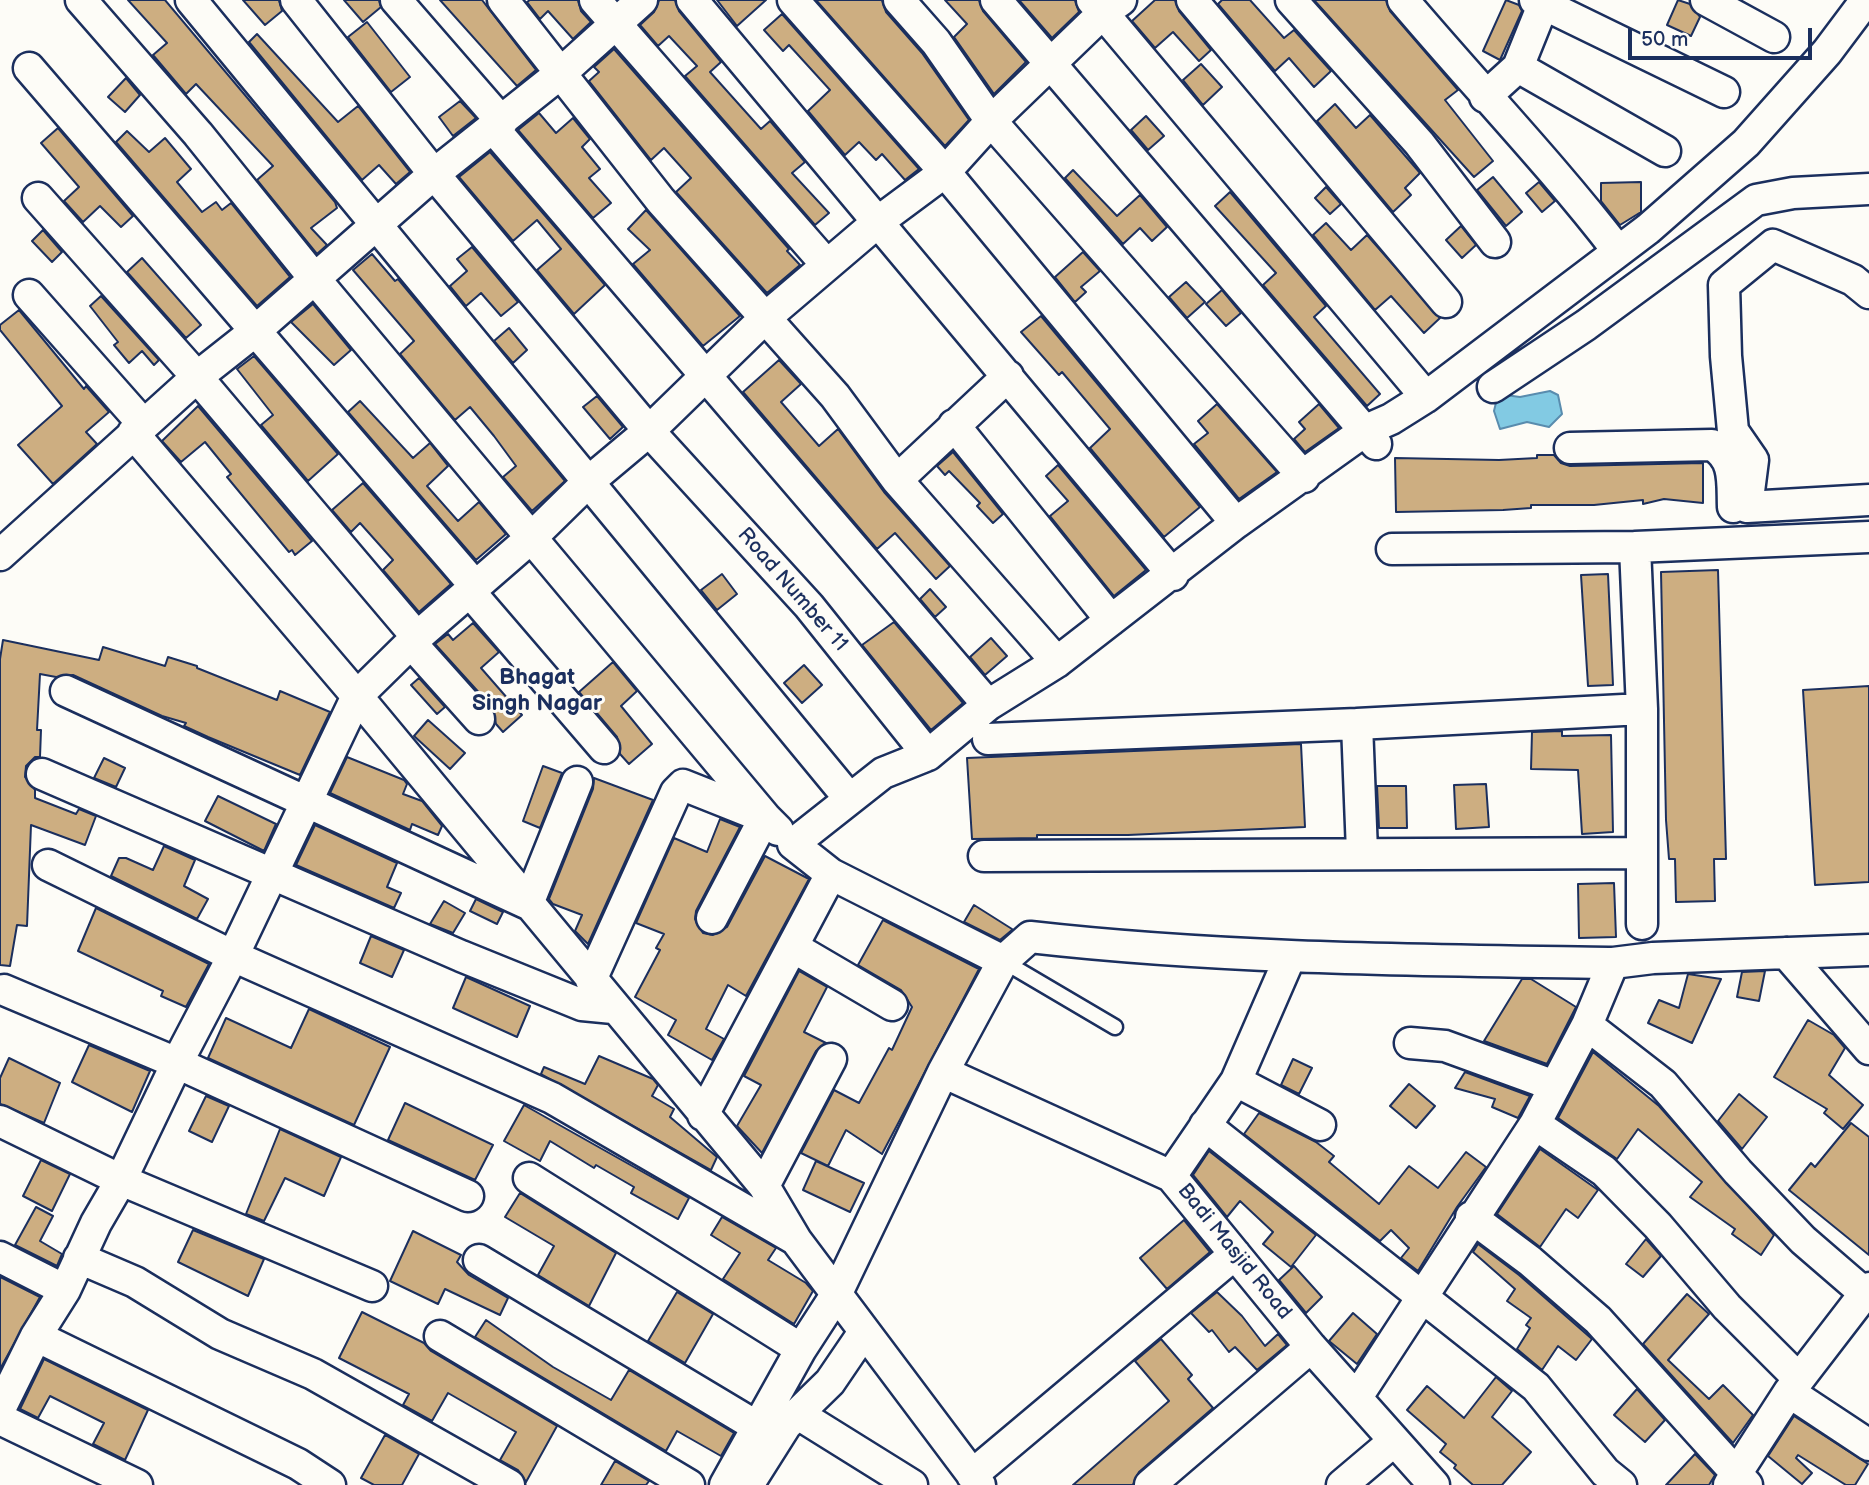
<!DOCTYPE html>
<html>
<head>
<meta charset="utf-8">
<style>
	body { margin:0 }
	#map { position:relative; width:1869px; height:1485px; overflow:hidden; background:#fdfcf7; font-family:"Balsamiq Sans",sans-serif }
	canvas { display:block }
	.scale { position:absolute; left:1628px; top:28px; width:184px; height:32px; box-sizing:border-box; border:4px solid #1b2f5e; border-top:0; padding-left:9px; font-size:21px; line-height:24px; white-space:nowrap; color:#1b2f5e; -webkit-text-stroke:5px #fdfcf7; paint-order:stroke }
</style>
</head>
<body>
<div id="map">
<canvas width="1869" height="1485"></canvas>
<div class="scale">50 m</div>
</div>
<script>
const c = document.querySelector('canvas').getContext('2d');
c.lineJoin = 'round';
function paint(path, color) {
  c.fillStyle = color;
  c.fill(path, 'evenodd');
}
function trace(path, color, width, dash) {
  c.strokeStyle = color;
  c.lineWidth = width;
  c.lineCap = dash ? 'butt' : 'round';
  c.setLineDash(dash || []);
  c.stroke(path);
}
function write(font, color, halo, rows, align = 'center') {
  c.font = font + ' "Balsamiq Sans",sans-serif';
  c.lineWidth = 6;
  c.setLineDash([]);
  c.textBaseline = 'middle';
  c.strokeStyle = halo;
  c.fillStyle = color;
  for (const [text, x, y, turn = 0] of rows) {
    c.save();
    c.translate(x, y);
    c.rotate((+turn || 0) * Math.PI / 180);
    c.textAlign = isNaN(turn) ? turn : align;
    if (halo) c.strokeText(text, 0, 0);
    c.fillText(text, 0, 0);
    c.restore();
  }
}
const water = new Path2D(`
	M 1550,391 L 1558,395 L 1562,414 L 1549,427 L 1527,422 L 1500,429 L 1494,411 L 1498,394 L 1520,397 Z`);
const building = new Path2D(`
	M 128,0 L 165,0 L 335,202 L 337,208 L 311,228 L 327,245 L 317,254 L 257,180 L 273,166 L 196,84 L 186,94 L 153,55 L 167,43 Z
	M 243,0 L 279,0 L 282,11 L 265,25 Z
	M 344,0 L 379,0 L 381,7 L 363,22 Z
	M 440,0 L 482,0 L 536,70 L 517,86 Z
	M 530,0 L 578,0 L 581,11 L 591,22 L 573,39 L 548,11 L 540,19 L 527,2 Z
	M 659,0 L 675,0 L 679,11 L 721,62 L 710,72 L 761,129 L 770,121 L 805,162 L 792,173 L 829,213 L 815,225 L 685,76 L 697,66 L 669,36 L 658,46 L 640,25 L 654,12 Z
	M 717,0 L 766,0 L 737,26 Z
	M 816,0 L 882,0 L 886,12 L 922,53 L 969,120 L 945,146 Z
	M 945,0 L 979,0 L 983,11 L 1026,62 L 994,94 L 954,37 L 967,24 Z
	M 1019,0 L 1075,0 L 1079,12 L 1052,38 Z
	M 1155,0 L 1175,0 L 1179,11 L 1211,50 L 1199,61 L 1173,32 L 1155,48 L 1132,21 Z
	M 1222,0 L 1250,0 L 1284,38 L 1294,30 L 1331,71 L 1314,87 L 1289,58 L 1275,71 L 1218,4 Z
	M 1314,0 L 1386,0 L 1390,11 L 1458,90 L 1445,100 L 1493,161 L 1474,177 Z
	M 1506,0 L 1519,5 L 1522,11 L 1500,60 L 1483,51 Z
	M 1678,0 L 1690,4 L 1700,17 L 1691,36 L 1667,25 Z
	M 782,14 L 919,169 L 905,180 L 882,154 L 876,160 L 859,142 L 845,155 L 808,111 L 830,90 L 789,45 L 783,51 L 764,30 Z
	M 367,22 L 410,77 L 391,92 L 348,37 Z
	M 257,34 L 338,122 L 358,106 L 410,172 L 396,184 L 379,165 L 362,180 L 249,42 Z
	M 614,49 L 789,249 L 787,251 L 800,265 L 767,293 L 676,192 L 691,178 L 664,148 L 651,160 L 589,81 L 599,72 L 594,67 Z
	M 1201,64 L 1222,87 L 1203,105 L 1183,80 Z
	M 126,78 L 140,95 L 125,112 L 108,97 Z
	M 460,101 L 476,118 L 453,136 L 439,117 Z
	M 1335,104 L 1356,128 L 1370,115 L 1420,173 L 1405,188 L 1411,195 L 1393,212 L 1317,121 Z
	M 539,113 L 556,133 L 573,118 L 590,139 L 582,147 L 600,169 L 589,178 L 611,203 L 593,218 L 518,130 Z
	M 1146,116 L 1164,136 L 1148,150 L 1131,130 Z
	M 58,128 L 133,216 L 121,227 L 100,206 L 83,222 L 64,201 L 79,187 L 41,143 Z
	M 127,131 L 149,152 L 165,138 L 191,169 L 177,182 L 202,212 L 216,202 L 222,210 L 231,203 L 290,277 L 257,306 L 116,142 Z
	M 490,152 L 605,285 L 574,314 L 537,270 L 561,249 L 537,220 L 513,241 L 459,177 Z
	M 1073,170 L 1117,216 L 1140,195 L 1167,227 L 1152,241 L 1140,228 L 1123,244 L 1065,178 Z
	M 1493,177 L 1522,212 L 1506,226 L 1477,190 Z
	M 1539,182 L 1555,201 L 1542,212 L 1526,193 Z
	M 1641,182 L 1641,212 L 1620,225 L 1601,201 L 1601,183 Z
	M 1326,187 L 1341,204 L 1330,214 L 1315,198 Z
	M 1230,192 L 1326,306 L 1314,317 L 1380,394 L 1367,406 L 1263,285 L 1276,273 L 1215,206 Z
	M 646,210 L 740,316 L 703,346 L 633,264 L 650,250 L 628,229 Z
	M 1326,223 L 1351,250 L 1367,235 L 1440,318 L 1424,333 L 1391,296 L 1375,310 L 1313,235 Z
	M 1461,226 L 1476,245 L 1462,258 L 1446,240 Z
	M 43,230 L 62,252 L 52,262 L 32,241 Z
	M 472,247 L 518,302 L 501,316 L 481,293 L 466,306 L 450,286 L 467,271 L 457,259 Z
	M 1083,252 L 1100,271 L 1081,287 L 1086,292 L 1075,302 L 1055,277 Z
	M 372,254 L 395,281 L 398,279 L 565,481 L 532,511 L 503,477 L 516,466 L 494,436 L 470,407 L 455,420 L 400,354 L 414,341 L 353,270 Z
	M 142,258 L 201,325 L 186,338 L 127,272 Z
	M 1186,282 L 1205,302 L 1187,318 L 1169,297 Z
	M 1222,290 L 1241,313 L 1226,326 L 1206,304 Z
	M 101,296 L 159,360 L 154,365 L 142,351 L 129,363 L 114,345 L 118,342 L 90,306 Z
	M 313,304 L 351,350 L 334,365 L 291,322 Z
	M 19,310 L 84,389 L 86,386 L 109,412 L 86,432 L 97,444 L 53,484 L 18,445 L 62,406 L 0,330 L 0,325 Z
	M 1041,316 L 1200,507 L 1164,537 L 1090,448 L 1110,429 L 1062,372 L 1059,375 L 1021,332 Z
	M 509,328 L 527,350 L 513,363 L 494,341 Z
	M 254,356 L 338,454 L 308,481 L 261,425 L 273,415 L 237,369 Z
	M 779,360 L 801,384 L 781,402 L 819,446 L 838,429 L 884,492 L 950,566 L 936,579 L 895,533 L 877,549 L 743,392 Z
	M 597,396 L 623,427 L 610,439 L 583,407 Z
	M 360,401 L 413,458 L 430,443 L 448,466 L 427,486 L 458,521 L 479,502 L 506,534 L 476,560 L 348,412 Z
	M 1217,404 L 1277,472 L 1239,499 L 1194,444 L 1208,433 L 1198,421 Z
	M 1319,404 L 1339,428 L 1305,452 L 1294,439 L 1305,429 L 1299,422 Z
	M 198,406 L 312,541 L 295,555 L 292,550 L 289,552 L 227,477 L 231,474 L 205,442 L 181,462 L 162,441 Z
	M 953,452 L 1003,514 L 993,523 L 977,506 L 980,503 L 949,471 L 945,475 L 937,466 Z
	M 1537,455 L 1554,455 L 1561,463 L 1570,466 L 1703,463 L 1703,503 L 1664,499 L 1643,504 L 1643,500 L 1594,505 L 1531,505 L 1531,508 L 1503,510 L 1396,512 L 1395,458 L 1499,460 L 1537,458 Z
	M 1058,465 L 1146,570 L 1114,596 L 1050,516 L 1068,501 L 1046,476 Z
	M 363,483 L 451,584 L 419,612 L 383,570 L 393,560 L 360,523 L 351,532 L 332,510 Z
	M 1718,570 L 1726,859 L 1714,859 L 1715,901 L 1676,902 L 1675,859 L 1669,859 L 1666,820 L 1661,572 Z
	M 722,574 L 737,594 L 717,610 L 701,590 Z
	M 1608,574 L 1613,685 L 1588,686 L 1581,575 Z
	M 930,589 L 946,607 L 935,617 L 920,599 Z
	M 894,622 L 963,703 L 931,730 L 862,645 Z
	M 473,623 L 499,652 L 481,668 L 522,715 L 503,732 L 496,724 L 492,707 L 435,644 L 448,634 L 453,640 Z
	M 991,638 L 1007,656 L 985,675 L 970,657 Z
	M 3,640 L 99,660 L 103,647 L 165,666 L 168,657 L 197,666 L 197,668 L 277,700 L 280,691 L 330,712 L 300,775 L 208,737 L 184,726 L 186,723 L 162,716 L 73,675 L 56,677 L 40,674 L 37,730 L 41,730 L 40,757 L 35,757 L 26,766 L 25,777 L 35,790 L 35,798 L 76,814 L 79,809 L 96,816 L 85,845 L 31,825 L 27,926 L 17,925 L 10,966 L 0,965 L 0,659 Z
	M 613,662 L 637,691 L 621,706 L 652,744 L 629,764 L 620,754 L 617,737 L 579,692 Z
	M 804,665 L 822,685 L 802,703 L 784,683 Z
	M 419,678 L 445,707 L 437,714 L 411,685 Z
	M 1869,686 L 1869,882 L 1815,885 L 1803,690 Z
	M 428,720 L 465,753 L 450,769 L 414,736 Z
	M 1562,731 L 1562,736 L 1611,735 L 1613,832 L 1582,834 L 1578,770 L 1531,769 L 1532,732 Z
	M 1301,744 L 1305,827 L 1128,835 L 1037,835 L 1037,838 L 972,839 L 967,758 Z
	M 347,757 L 404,780 L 407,784 L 403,794 L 422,801 L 442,826 L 438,835 L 412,824 L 410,830 L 330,793 Z
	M 104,758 L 125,768 L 116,787 L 94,778 Z
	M 543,766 L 562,773 L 540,828 L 523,821 Z
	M 594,778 L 653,800 L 588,944 L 575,931 L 582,915 L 553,904 L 549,899 L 593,789 Z
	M 1486,784 L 1489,827 L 1456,829 L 1454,785 Z
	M 1377,786 L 1406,786 L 1407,828 L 1379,828 Z
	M 218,796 L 276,824 L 264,851 L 205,821 Z
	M 720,819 L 740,827 L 696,911 L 695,919 L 703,933 L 713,935 L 727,927 L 765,856 L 809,879 L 746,996 L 728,985 L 706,1029 L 724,1039 L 712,1060 L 668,1035 L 676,1020 L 635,997 L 660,950 L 656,948 L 664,934 L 636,923 L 674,838 L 707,852 Z
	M 315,825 L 397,863 L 387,887 L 401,893 L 394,908 L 296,865 Z
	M 164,846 L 195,860 L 184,886 L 208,899 L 197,919 L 111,876 L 119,858 L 126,858 L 153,870 Z
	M 1614,883 L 1616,937 L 1579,938 L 1578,884 Z
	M 476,899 L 503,912 L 497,924 L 470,911 Z
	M 444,901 L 465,913 L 453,933 L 430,924 Z
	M 974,905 L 1012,929 L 1012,930 L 1000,940 L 964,922 Z
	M 96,908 L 209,964 L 186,1007 L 161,996 L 163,991 L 78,951 Z
	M 883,920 L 979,969 L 882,1154 L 846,1130 L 828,1166 L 801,1153 L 834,1090 L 859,1103 L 889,1048 L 892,1050 L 912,1007 L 901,990 L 858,965 Z
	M 371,936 L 404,950 L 392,977 L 360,963 Z
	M 799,971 L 827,987 L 804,1032 L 826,1043 L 816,1051 L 762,1153 L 737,1126 L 761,1085 L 744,1076 Z
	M 1765,971 L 1759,1001 L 1737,997 L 1742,972 Z
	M 1688,974 L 1721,979 L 1692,1043 L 1648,1023 L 1659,1000 L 1679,1008 Z
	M 466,977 L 530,1006 L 517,1037 L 453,1008 Z
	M 1522,979 L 1531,979 L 1576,1007 L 1547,1064 L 1484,1041 Z
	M 309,1009 L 390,1047 L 354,1125 L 208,1058 L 226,1018 L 291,1048 Z
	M 1808,1020 L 1834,1035 L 1845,1048 L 1829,1075 L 1863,1105 L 1843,1129 L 1824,1113 L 1827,1109 L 1774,1077 Z
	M 89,1045 L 150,1071 L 132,1112 L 72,1082 Z
	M 1593,1052 L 1659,1106 L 1774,1235 L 1761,1255 L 1732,1234 L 1735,1229 L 1690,1197 L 1702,1182 L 1638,1129 L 1617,1159 L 1558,1118 Z
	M 599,1056 L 653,1079 L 658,1085 L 652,1096 L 674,1109 L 670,1117 L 717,1157 L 711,1170 L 541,1074 L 544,1067 L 585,1084 Z
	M 9,1058 L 60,1083 L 44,1123 L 0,1104 L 0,1078 Z
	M 1293,1059 L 1312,1068 L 1299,1094 L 1281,1085 Z
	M 1465,1072 L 1530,1096 L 1518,1118 L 1492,1107 L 1495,1099 L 1455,1088 Z
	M 1409,1084 L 1435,1106 L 1416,1128 L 1390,1106 Z
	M 1739,1094 L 1767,1117 L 1742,1149 L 1718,1121 Z
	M 206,1096 L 229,1106 L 212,1142 L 189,1131 Z
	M 405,1103 L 493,1145 L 475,1180 L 388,1140 Z
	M 524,1105 L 689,1198 L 678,1219 L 631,1193 L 634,1187 L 596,1165 L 594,1168 L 550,1141 L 540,1161 L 504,1141 Z
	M 1259,1113 L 1316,1142 L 1334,1156 L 1329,1162 L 1379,1204 L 1409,1166 L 1438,1188 L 1466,1152 L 1486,1167 L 1457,1207 L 1418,1271 L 1401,1258 L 1409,1248 L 1391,1230 L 1380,1241 L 1244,1134 Z
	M 1851,1123 L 1869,1137 L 1869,1255 L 1789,1190 L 1811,1163 L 1815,1167 Z
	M 280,1129 L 341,1157 L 324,1196 L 285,1178 L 264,1221 L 246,1214 Z
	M 1540,1149 L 1598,1190 L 1578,1218 L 1566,1209 L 1540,1247 L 1497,1214 Z
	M 1209,1151 L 1316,1235 L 1291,1267 L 1263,1244 L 1273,1232 L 1240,1201 L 1227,1217 L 1193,1175 Z
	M 41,1160 L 70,1174 L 52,1211 L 23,1196 Z
	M 816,1161 L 864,1183 L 850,1212 L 803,1190 Z
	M 520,1193 L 616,1253 L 589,1306 L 538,1275 L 554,1246 L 505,1217 Z
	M 36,1207 L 53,1216 L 40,1241 L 62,1254 L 57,1266 L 15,1245 Z
	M 722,1217 L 776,1248 L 768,1260 L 806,1283 L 813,1291 L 794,1324 L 723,1279 L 740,1253 L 711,1235 Z
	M 1184,1220 L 1210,1252 L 1167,1289 L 1140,1258 Z
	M 193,1230 L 264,1259 L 248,1296 L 178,1262 Z
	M 413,1231 L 461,1255 L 457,1262 L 469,1275 L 508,1298 L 500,1315 L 445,1289 L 438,1304 L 390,1281 Z
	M 1646,1239 L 1661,1256 L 1643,1277 L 1626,1264 Z
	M 1478,1244 L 1519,1275 L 1592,1339 L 1576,1360 L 1558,1346 L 1542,1370 L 1517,1349 L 1530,1328 L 1526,1325 L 1531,1318 L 1507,1301 L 1515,1289 L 1473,1252 Z
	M 1294,1266 L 1322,1297 L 1306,1313 L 1279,1280 Z
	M 0,1277 L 40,1297 L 0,1369 Z
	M 677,1292 L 713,1314 L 685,1363 L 648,1341 Z
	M 1217,1292 L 1242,1316 L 1265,1346 L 1278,1334 L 1287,1345 L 1257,1370 L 1235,1347 L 1229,1352 L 1212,1330 L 1209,1332 L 1191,1313 Z
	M 1687,1294 L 1709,1314 L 1668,1360 L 1709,1399 L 1723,1385 L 1753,1415 L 1733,1443 L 1643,1344 Z
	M 362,1312 L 424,1343 L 431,1351 L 557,1426 L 526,1482 L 518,1470 L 500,1460 L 516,1432 L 448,1393 L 432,1421 L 403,1405 L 409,1394 L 339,1358 Z
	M 1353,1313 L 1377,1334 L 1357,1364 L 1329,1341 Z
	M 486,1320 L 553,1367 L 611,1400 L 629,1370 L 734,1433 L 721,1456 L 677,1431 L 666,1451 L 475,1337 Z
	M 1161,1339 L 1192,1375 L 1188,1379 L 1213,1408 L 1139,1472 L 1133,1485 L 1073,1485 L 1169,1401 L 1135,1361 Z
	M 44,1359 L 148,1410 L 125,1460 L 93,1444 L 104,1423 L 50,1396 L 38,1418 L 20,1409 Z
	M 1496,1377 L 1512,1391 L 1492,1417 L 1531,1452 L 1502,1485 L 1473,1485 L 1454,1468 L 1456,1465 L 1440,1452 L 1446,1444 L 1407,1410 L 1427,1386 L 1464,1418 Z
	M 1637,1389 L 1665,1420 L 1645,1442 L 1614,1415 Z
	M 1794,1416 L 1868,1464 L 1855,1485 L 1846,1485 L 1798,1455 L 1796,1458 L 1812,1473 L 1802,1484 L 1768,1456 Z
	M 385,1435 L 419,1454 L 402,1485 L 374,1485 L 361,1478 Z
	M 1695,1454 L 1715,1475 L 1709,1485 L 1666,1485 Z
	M 615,1461 L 649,1481 L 646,1485 L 601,1485 Z`);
const lane = new Path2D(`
	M 1003,961 L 1115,1027`);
const street = new Path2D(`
	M 81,0 L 198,134 L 314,278 L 765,817
	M 191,0 L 849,798
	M 296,0 L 434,174 L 649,431 L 809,606 L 928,755
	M 396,0 L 502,122
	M 503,0 L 661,201 L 835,396 L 897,480 L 1057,662
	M 595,0 L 826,264
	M 692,0 L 1173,575
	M 793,0 L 945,172 L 1236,523
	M 899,0 L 936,42 L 991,121 L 1304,477
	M 996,0 L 1376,444
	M 1092,0 L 1426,397
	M 1192,0 L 1446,302
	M 1291,0 L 1419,143 L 1495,242
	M 1403,0 C 1474,84 1551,164 1618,251
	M 1535,0 L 1724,92
	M 1706,0 L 1774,37
	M 1518,67 L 1665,151
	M 29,68 L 476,587
	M 1485,97 L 1518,67 L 1545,0
	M 494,129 L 988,705
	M 38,198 L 197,377 L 417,637
	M 1869,293 L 1853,280 L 1773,245 L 1724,285 L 1726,356 L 1733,431 L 1753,460 L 1747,507 L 1869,500
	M 29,295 L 144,425
	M 1493,387 L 1586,325 L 1756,200 L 1793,193 L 1869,189
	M 954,425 L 1111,620
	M 133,433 L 357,696 L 764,1186 L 796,1240 L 980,1485
	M 1570,448 L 1712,445 C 1736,459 1732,483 1733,507
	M 897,480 L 1008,376
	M 1392,549 L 1635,547
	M 0,555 L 197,377 L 254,332 L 434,174 L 561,73 L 642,0
	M 470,592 L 604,748
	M 411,643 L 479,719
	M 66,691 L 528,904 L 577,782
	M 988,739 L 1357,724
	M 42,774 L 461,956 L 582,1005 L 613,1008
	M 1362,852 L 1357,724 L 1642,709
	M 984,856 L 1642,853
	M 48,865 L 233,956 L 552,1098 L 793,1238
	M 712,918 L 765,817 L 778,830
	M 1642,924 L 1642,709 L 1635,547 L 1869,537
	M 793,947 L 892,1005
	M 1786,953 L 1869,1049
	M 1003,961 L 1030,937 C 1224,959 1418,960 1613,963
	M 591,980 L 676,792 L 683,785 L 761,816
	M 4,990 L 177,1063 L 468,1196
	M 1587,1025 L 1613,963 L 1653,958 L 1869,950
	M 1410,1043 L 1445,1046 L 1555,1086
	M 943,1072 L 1171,1176 L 1311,1347 L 1434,1485
	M 1236,1081 L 1320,1125
	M 703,1115 L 831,874
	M 0,1121 L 121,1180 L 372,1286
	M 1535,1124 L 1604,1171 L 1658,1226 L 1727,1307 L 1799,1379
	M 1205,1125 L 1536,1387 L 1605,1472 L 1621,1485
	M 1171,1176 L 1236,1081 L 1290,957
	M 529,1178 L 801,1349
	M 764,1186 L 831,1059
	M 1471,1217 L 1530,1261 L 1598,1320 L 1747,1485
	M 0,1257 L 65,1290
	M 79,1258 L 135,1282 L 220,1334 L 313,1374 L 509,1485
	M 479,1260 L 756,1426
	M 36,1336 L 298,1464 L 330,1485
	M 440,1336 L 689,1485
	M 1789,1392 L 1869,1445
	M 1357,1397 L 1535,1124 L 1587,1025 L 1663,1084 L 1738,1172 L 1803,1240 L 1869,1297
	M 0,1409 L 36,1336 L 65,1290 L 96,1223 L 121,1180 L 177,1063 L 233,956 L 357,696 L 417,637 L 531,538 L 587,483 L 649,431 L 764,319 L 879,221 L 945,172 L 991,121 L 1103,13 L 1121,0
	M 798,1414 L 912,1485
	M 0,1419 L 137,1485
	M 972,1475 L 1235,1254
	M 725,1485 L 801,1349 L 836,1295 L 943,1072 L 1003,961 L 831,874 L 793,844 L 883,773 L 928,755 L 988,705 L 1057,662 L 1236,523 L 1366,430 L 1391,419 L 1426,397 L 1648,229 L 1746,143 L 1827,52 L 1866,0
	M 748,1485 L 786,1425 L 830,1382 L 864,1332
	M 1150,1485 L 1311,1347
	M 1342,1485 L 1394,1441
	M 1729,1485 L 1789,1392 L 1869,1288`);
const streetNames = [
	["Road Number 11",792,590,49],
	["Badi Masjid Road",1234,1252,51]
];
const neighbourhoodNames = [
	["Bhagat",537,678],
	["Singh Nagar",537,704]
];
paint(water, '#82cae3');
trace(water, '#598cae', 2);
paint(building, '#cdae81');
trace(building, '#1b2f5e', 2);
trace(lane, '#1b2f5e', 19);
trace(street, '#1b2f5e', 35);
trace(lane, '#fdfcf7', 14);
trace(street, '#fdfcf7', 30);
write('21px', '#1b2f5e', '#fdfcf7', streetNames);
write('bold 23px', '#1b2f5e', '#fdfcf7', neighbourhoodNames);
</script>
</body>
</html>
